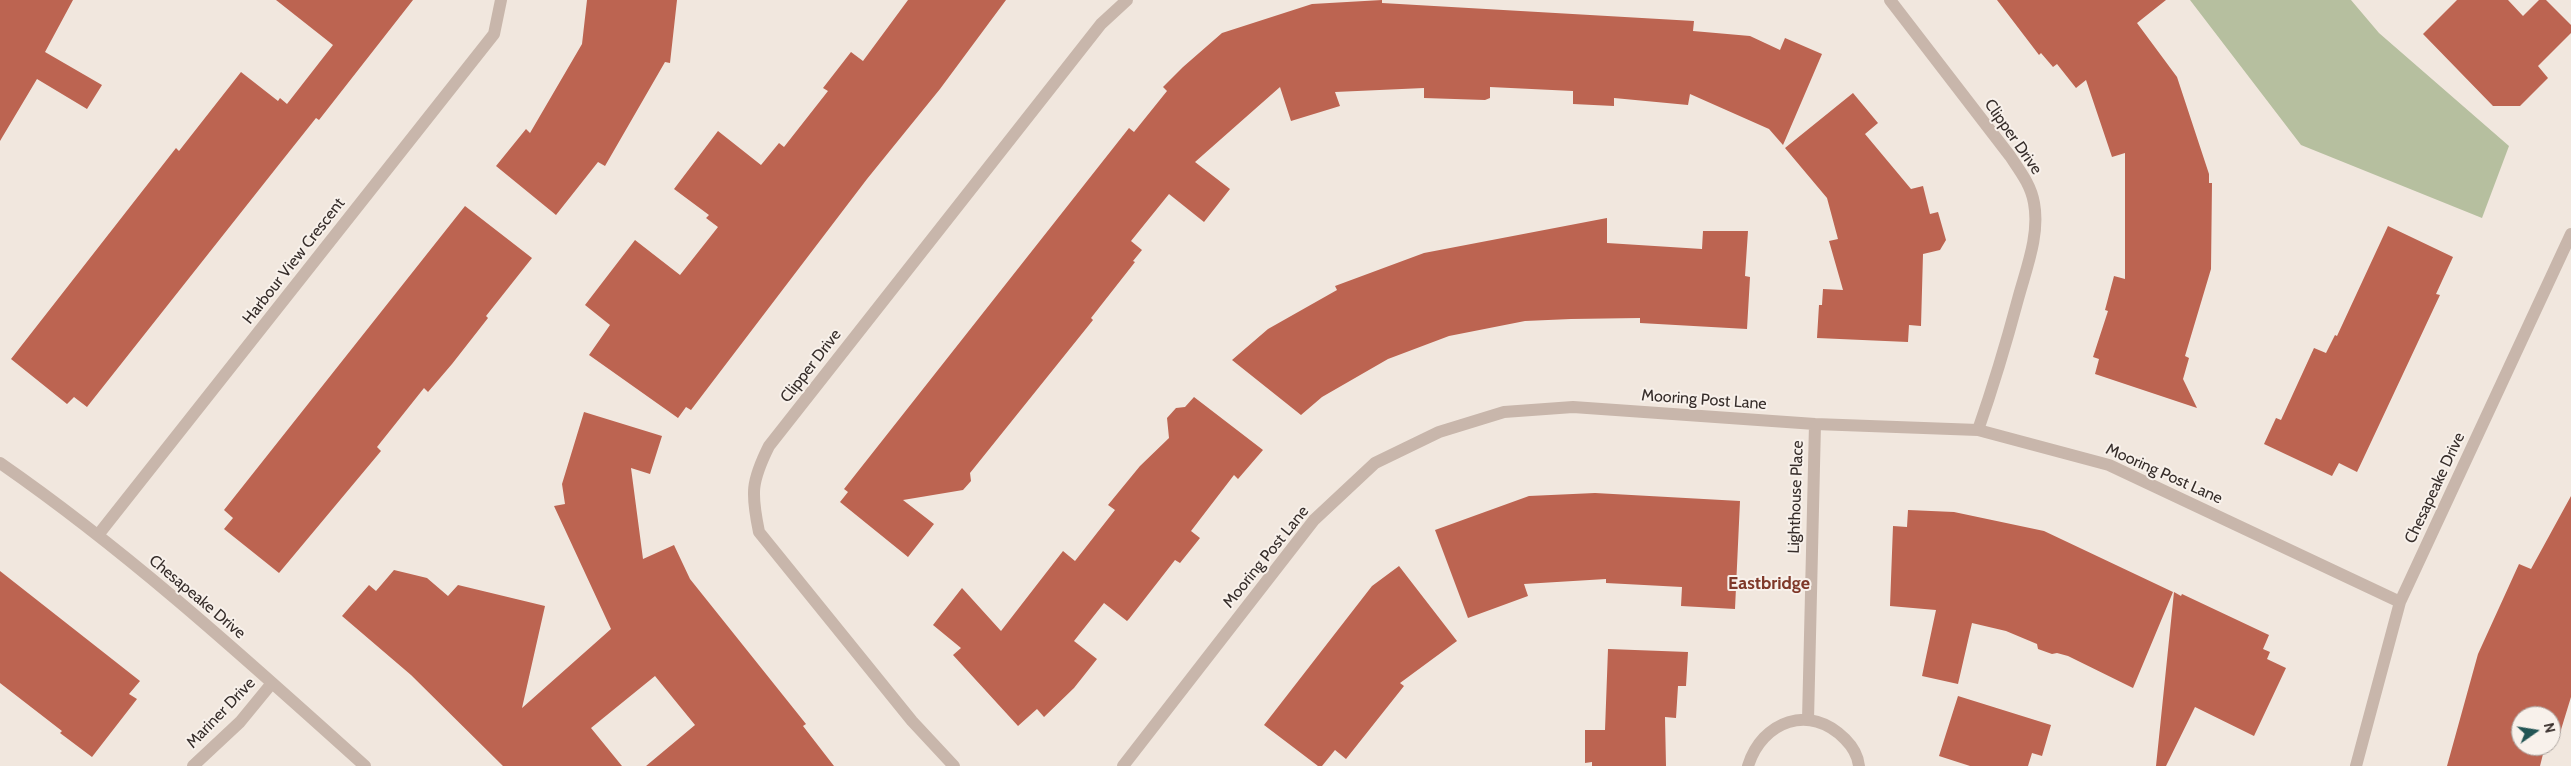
<!DOCTYPE html>
<html>
<head>
<meta charset="utf-8">
<style>
	body { margin:0 }
	#map { position:relative; width:2571px; height:766px; overflow:hidden; background:#f1e7de; font-family:Cabin,sans-serif }
	canvas { display:block }
	.north { position:absolute; left:2511px; top:706px; width:50px; height:50px; box-sizing:border-box; background:#f8f1eb; border:1px solid #aaa39e; border-radius:50%; rotate:77deg; font-size:14px; font-weight:700; line-height:20px; text-align:center; color:#362d2a }
	.north::after { content:''; display:block; margin:auto; width:18px; height:22px; background:#235555; clip-path:polygon(50% 0,100% 100%,50% 72%,0 100%) }
</style>
</head>
<body>
<div id="map">
<canvas width="2571" height="766"></canvas>
<div class="north">N</div>
</div>
<script>
const c = document.querySelector('canvas').getContext('2d');
c.lineJoin = 'round';
function paint(path, color) {
  c.fillStyle = color;
  c.fill(path, 'evenodd');
}
function trace(path, color, width, dash) {
  c.strokeStyle = color;
  c.lineWidth = width;
  c.lineCap = dash ? 'butt' : 'round';
  c.setLineDash(dash || []);
  c.stroke(path);
}
function write(font, color, halo, rows, align = 'center') {
  c.font = font + ' Cabin,sans-serif';
  c.lineWidth = 4;
  c.setLineDash([]);
  c.textBaseline = 'middle';
  c.strokeStyle = halo;
  c.fillStyle = color;
  for (const [text, x, y, turn = 0] of rows) {
    c.save();
    c.translate(x, y);
    c.rotate((+turn || 0) * Math.PI / 180);
    c.textAlign = isNaN(turn) ? turn : align;
    if (halo) c.strokeText(text, 0, 0);
    c.fillText(text, 0, 0);
    c.restore();
  }
}
const green = new Path2D(`
	M 2190,0 L 2351,0 L 2379,33 L 2509,146 L 2482,218 L 2301,145 Z`);
const building = new Path2D(`
	M 0,0 L 73,0 L 45,52 L 102,85 L 87,109 L 37,79 L 0,141 Z
	M 276,0 L 413,0 L 319,120 L 316,118 L 277,167 L 87,407 L 74,397 L 67,404 L 11,359 L 176,148 L 179,151 L 241,72 L 278,101 L 280,98 L 287,104 L 333,45 Z
	M 587,0 L 677,0 L 670,63 L 665,62 L 605,166 L 598,162 L 556,215 L 496,166 L 526,129 L 530,133 L 582,44 Z
	M 908,0 L 1006,0 L 940,89 L 867,179 L 691,410 L 686,407 L 678,418 L 589,355 L 610,325 L 585,305 L 635,240 L 680,275 L 718,227 L 706,218 L 709,215 L 674,189 L 718,131 L 761,165 L 779,143 L 784,147 L 828,91 L 823,88 L 851,52 L 863,61 Z
	M 1382,0 L 1382,3 L 1694,21 L 1693,31 L 1750,36 L 1780,50 L 1785,38 L 1822,54 L 1783,145 L 1769,129 L 1690,94 L 1688,105 L 1614,98 L 1614,106 L 1573,104 L 1573,91 L 1490,87 L 1490,98 L 1485,100 L 1424,98 L 1424,88 L 1335,92 L 1340,106 L 1291,121 L 1280,87 L 1195,162 L 1230,189 L 1204,222 L 1169,194 L 1131,241 L 1142,250 L 1133,261 L 1135,262 L 1091,318 L 1093,320 L 970,473 L 971,481 L 963,490 L 903,500 L 934,524 L 908,557 L 840,502 L 848,492 L 844,489 L 1129,128 L 1134,132 L 1167,91 L 1163,87 L 1183,67 L 1222,33 L 1312,4 Z
	M 1997,0 L 2166,0 L 2137,23 L 2177,77 L 2209,174 L 2209,183 L 2212,183 L 2211,269 L 2185,356 L 2189,358 L 2183,379 L 2197,408 L 2095,374 L 2099,359 L 2093,357 L 2108,311 L 2105,310 L 2114,276 L 2125,279 L 2125,153 L 2112,157 L 2086,80 L 2076,88 L 2057,64 L 2053,67 L 2041,53 L 2039,55 Z
	M 2457,0 L 2508,0 L 2523,16 L 2539,0 L 2546,0 L 2571,25 L 2571,33 L 2538,66 L 2548,78 L 2520,106 L 2493,106 L 2423,34 Z
	M 1853,93 L 1878,123 L 1865,134 L 1911,189 L 1923,186 L 1930,214 L 1938,212 L 1946,240 L 1940,250 L 1923,254 L 1921,326 L 1909,325 L 1908,342 L 1817,338 L 1819,305 L 1822,305 L 1823,289 L 1843,290 L 1829,241 L 1838,239 L 1827,198 L 1785,148 Z
	M 465,206 L 532,258 L 486,316 L 488,318 L 452,364 L 428,392 L 424,388 L 377,447 L 381,451 L 279,573 L 224,529 L 233,518 L 224,510 Z
	M 1607,218 L 1607,243 L 1702,249 L 1703,231 L 1748,231 L 1745,276 L 1750,277 L 1747,329 L 1640,323 L 1640,318 L 1571,319 L 1525,321 L 1449,336 L 1388,359 L 1322,397 L 1301,415 L 1232,360 L 1268,329 L 1337,290 L 1335,286 L 1424,253 Z
	M 2388,226 L 2453,257 L 2436,294 L 2440,295 L 2357,472 L 2339,463 L 2332,476 L 2264,444 L 2276,418 L 2281,420 L 2314,348 L 2326,353 L 2335,335 L 2337,336 Z
	M 1194,397 L 1263,450 L 1238,479 L 1234,475 L 1191,531 L 1200,538 L 1180,563 L 1175,560 L 1129,619 L 1127,621 L 1104,603 L 1074,641 L 1097,659 L 1074,688 L 1044,717 L 1037,709 L 1018,726 L 953,655 L 961,648 L 933,625 L 962,588 L 1001,631 L 1063,551 L 1075,561 L 1115,510 L 1108,505 L 1140,466 L 1169,438 L 1167,418 L 1176,408 L 1185,407 Z
	M 584,412 L 662,436 L 650,474 L 631,468 L 643,559 L 674,545 L 690,579 L 806,724 L 803,726 L 834,766 L 646,766 L 695,725 L 655,676 L 591,728 L 622,766 L 503,766 L 411,675 L 342,616 L 369,585 L 376,591 L 394,570 L 427,578 L 448,596 L 458,585 L 545,606 L 522,708 L 611,629 L 554,506 L 565,504 L 562,484 Z
	M 1595,493 L 1740,501 L 1735,609 L 1681,606 L 1682,587 L 1606,583 L 1606,579 L 1524,584 L 1528,596 L 1468,618 L 1435,530 L 1529,496 Z
	M 2571,496 L 2571,697 L 2560,733 L 2551,730 L 2551,716 L 2521,716 L 2521,746 L 2545,746 L 2540,766 L 2447,766 L 2478,654 L 2519,564 L 2531,569 Z
	M 1908,510 L 1954,512 L 2044,531 L 2173,592 L 2133,688 L 2068,656 L 2057,653 L 2052,654 L 2038,649 L 2037,644 L 2006,631 L 1972,623 L 1958,684 L 1922,676 L 1936,610 L 1890,606 L 1893,526 L 1907,527 Z
	M 1399,566 L 1457,641 L 1400,683 L 1404,686 L 1346,759 L 1335,750 L 1322,766 L 1318,766 L 1264,725 L 1372,586 Z
	M 0,571 L 140,681 L 129,694 L 137,699 L 92,757 L 60,733 L 62,731 L 0,683 Z
	M 2174,592 L 2181,596 L 2182,594 L 2269,635 L 2263,649 L 2270,652 L 2267,659 L 2286,668 L 2254,736 L 2195,707 L 2166,766 L 2156,766 Z
	M 1608,649 L 1688,652 L 1686,686 L 1678,686 L 1676,718 L 1665,717 L 1666,766 L 1592,766 L 1592,762 L 1585,763 L 1585,730 L 1605,730 Z
	M 1958,696 L 2051,725 L 2042,756 L 2032,753 L 2028,766 L 1970,766 L 1939,756 Z`);
const minor = new Path2D(`
	M 1890,0 L 2010,156 C 2020,171 2031,185 2034,203 C 2040,235 2026,269 2018,299 C 2006,344 1993,387 1978,430
	M 0,463 C 130,553 248,661 365,766
	M 98,535 L 494,34 L 501,0
	M 1808,720 L 1815,424
	M 193,766 L 240,722 L 272,683
	M 954,766 L 912,721 L 759,532 C 751,493 751,482 769,446 L 1101,24 L 1127,0
	M 1123,766 L 1314,520 L 1375,463 L 1439,432 L 1504,412 L 1573,407 L 1815,424 L 1978,430 L 2109,465 L 2400,602
	M 1748,766 C 1762,721 1810,703 1845,739 C 1852,746 1858,756 1859,766
	M 2356,766 L 2400,602 L 2571,234`);
const streetNames = [
	["Clipper Drive",2013,137,55],
	["Harbour View Crescent",294,261,-52],
	["Clipper Drive",811,366,-52],
	["Mooring Post Lane",1704,400,4],
	["Mooring Post Lane",2164,474,24],
	["Chesapeake Drive",2435,488,-65],
	["Lighthouse Place",1796,497,-88],
	["Mooring Post Lane",1266,557,-51],
	["Chesapeake Drive",197,597,40],
	["Mariner Drive",221,713,-46]
];
const neighbourhoodNames = [
	["Eastbridge",1769,584]
];
paint(green, '#b6bf9f');
paint(building, '#bc6451');
trace(minor, '#c8b6ab', 12);
write('16px', '#362d2a', '#f8f1eb', streetNames);
write('bold 18px', '#7f3829', '#f8f1eb', neighbourhoodNames);
</script>
</body>
</html>
